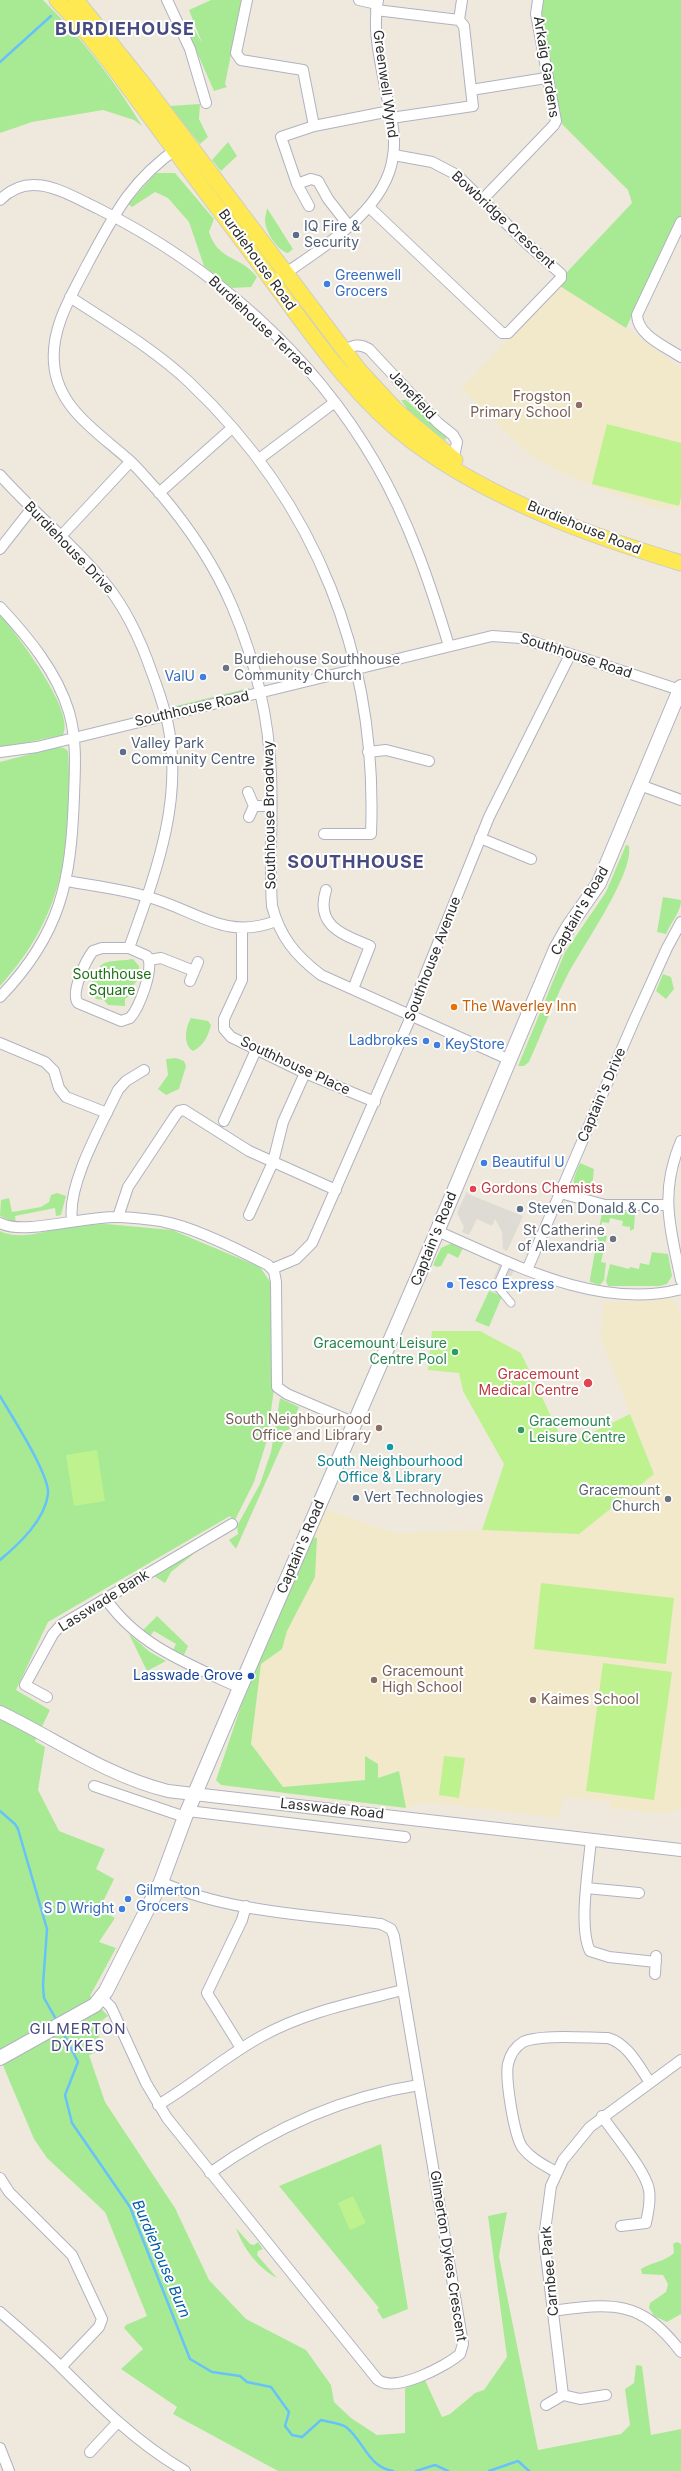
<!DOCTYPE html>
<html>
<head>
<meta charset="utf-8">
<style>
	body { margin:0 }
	canvas { display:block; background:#efe9dd }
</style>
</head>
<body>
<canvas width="681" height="2471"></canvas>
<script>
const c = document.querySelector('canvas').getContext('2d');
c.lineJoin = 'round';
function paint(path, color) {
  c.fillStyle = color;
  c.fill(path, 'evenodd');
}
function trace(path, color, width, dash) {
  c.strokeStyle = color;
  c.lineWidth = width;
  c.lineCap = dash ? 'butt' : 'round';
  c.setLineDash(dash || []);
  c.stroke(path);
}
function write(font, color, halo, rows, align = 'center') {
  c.font = font + ' Inter,sans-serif';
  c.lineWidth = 4;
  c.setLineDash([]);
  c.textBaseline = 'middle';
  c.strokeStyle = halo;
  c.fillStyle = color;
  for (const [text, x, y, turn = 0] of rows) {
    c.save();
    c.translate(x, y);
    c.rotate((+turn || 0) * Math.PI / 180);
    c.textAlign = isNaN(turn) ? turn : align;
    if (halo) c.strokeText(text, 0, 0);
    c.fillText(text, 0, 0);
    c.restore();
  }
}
const education = new Path2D(`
	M 560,286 L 626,328 L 681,368 L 681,507 L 672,509 L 653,507 L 614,494 L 558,471 L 533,457 L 516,443 L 461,388 Z
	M 673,1298 L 681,1318 L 681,1810 L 673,1810 L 666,1814 L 610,1808 L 611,1801 L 563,1797 L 560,1818 L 434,1803 L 419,1803 L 406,1808 L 247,1788 L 242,1704 L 324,1509 L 394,1533 L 482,1530 L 578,1534 L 654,1474 L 600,1336 L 605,1300 L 618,1303 L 620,1301 L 648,1301 Z`);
const green = new Path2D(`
	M 0,0 L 43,0 C 81,37 114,80 142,126 L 134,120 L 103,110 L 32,122 L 0,133 Z
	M 211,0 L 242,0 L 225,84 L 227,87 L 214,91 L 188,32 L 193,27 L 202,43 L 189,10 Z
	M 542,0 L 681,0 L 681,216 L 626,328 L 560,286 L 568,271 L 632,203 L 628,190 L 562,124 L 540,13 Z
	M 200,104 L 199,119 L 208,137 L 200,144 L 169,106 Z
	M 228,142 L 237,156 L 221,171 L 212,160 Z
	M 156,173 L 175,173 L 214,219 L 209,232 C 218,261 240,255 257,277 L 251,287 L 232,288 L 204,266 L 189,222 L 168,198 L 155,192 L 132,207 L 128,204 Z
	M 267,208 L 293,249 L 288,253 C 278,251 265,232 265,220 C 265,216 267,211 267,208 Z
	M 401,400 L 406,400 L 447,437 L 445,440 L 413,417 Z
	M 0,614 C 16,634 76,711 63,735 L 0,748 Z
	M 249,688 L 249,690 L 177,708 L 176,706 Z
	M 57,747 L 64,748 L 68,751 C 74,843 64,916 0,986 L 0,762 Z
	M 626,845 L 629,846 C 634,874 582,947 567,976 C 553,1003 542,1033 529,1062 L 524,1066 L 518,1066 L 565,952 L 606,892 Z
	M 663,897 L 681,900 C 681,912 671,922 666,934 L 657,932 Z
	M 133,959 L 139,966 L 140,977 L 131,988 L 132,994 L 125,999 L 125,1006 L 108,1005 L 104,1000 L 96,999 L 90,989 C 100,957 102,963 133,959 Z
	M 663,974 L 671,977 L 674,989 L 666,999 L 656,991 Z
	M 191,1018 L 208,1021 L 211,1025 C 208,1037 203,1046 193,1051 C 183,1045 185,1028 191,1018 Z
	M 176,1058 L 184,1061 L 186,1066 L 179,1089 L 166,1095 L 158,1089 L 168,1075 L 166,1059 Z
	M 580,1163 L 594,1169 L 591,1196 C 568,1190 572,1181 580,1163 Z
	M 57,1193 L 66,1196 L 61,1215 L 56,1216 L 55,1208 L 15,1216 L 16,1223 L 0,1216 L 1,1200 L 9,1198 L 12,1212 L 41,1207 L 49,1202 L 51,1195 Z
	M 602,1212 L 635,1212 L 634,1229 L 630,1231 L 630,1227 L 622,1226 L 623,1221 L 610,1218 L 609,1223 L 602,1222 L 599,1235 L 607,1236 L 601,1262 L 606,1263 L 604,1280 L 600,1285 L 590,1282 L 590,1279 Z
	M 106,1224 L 172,1230 L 260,1267 L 271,1283 L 274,1389 L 267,1440 L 254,1482 L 234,1522 L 230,1516 L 48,1622 L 16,1690 L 50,1710 L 35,1741 L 45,1747 L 38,1790 L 59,1831 L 105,1849 L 96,1869 L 114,1879 L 99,1910 L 115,1918 L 99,1942 L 116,1948 L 90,1996 L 108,2016 L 96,2025 C 100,2035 101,2041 97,2052 L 89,2055 L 105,2102 L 175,2208 L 209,2280 L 246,2319 L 306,2350 L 331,2385 L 334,2402 L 351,2418 L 377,2435 L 405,2433 L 405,2388 L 425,2380 L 442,2417 L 450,2414 L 475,2393 L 484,2390 L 507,2357 L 488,2216 L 507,2212 L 499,2256 L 538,2450 L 621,2434 L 630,2425 L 625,2389 L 634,2383 L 636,2365 L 642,2366 L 651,2435 L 681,2429 L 681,2471 L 278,2471 L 173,2414 L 177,2407 L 121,2369 L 143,2349 L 124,2328 L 126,2325 L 147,2316 L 105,2212 L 47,2158 L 34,2139 L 4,2068 L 0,2048 L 0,1231 C 22,1242 48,1229 71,1226 C 83,1225 95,1224 106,1224 Z
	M 452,1243 L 463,1248 L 458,1258 L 448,1253 L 441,1266 L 437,1267 L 433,1265 L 441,1248 Z
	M 652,1252 L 668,1254 L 672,1276 L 667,1284 L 660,1286 L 608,1286 L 606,1281 L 610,1264 L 629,1269 L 630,1267 L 639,1269 L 640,1263 L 649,1265 Z
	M 489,1291 L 502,1296 L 489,1327 L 475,1321 Z
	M 280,1398 L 299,1407 L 236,1549 L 229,1540 L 238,1534 L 237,1526 L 260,1484 L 271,1452 Z
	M 313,1537 L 317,1538 L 315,1577 L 287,1631 L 282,1649 L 261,1664 L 251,1744 L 283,1787 L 365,1780 L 365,1756 L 378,1764 L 378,1778 L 399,1771 L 406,1808 L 221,1785 L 216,1780 L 242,1703 Z
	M 211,1540 L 171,1572 L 165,1583 L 154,1576 Z
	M 157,1616 L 188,1646 L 184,1655 L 173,1650 L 176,1644 L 154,1631 L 150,1636 L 143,1630 Z
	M 129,1634 L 150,1652 L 166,1661 L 147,1671 Z
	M 381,2144 L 408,2309 L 383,2319 L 377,2310 L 379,2308 L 279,2186 Z
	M 236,2228 L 250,2244 L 254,2245 L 258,2242 L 263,2249 L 258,2251 L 257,2255 L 277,2278 C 258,2268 243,2248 236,2228 Z
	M 677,2242 L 681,2244 L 681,2314 L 667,2322 L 654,2316 L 649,2308 L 650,2303 L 666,2292 L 668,2284 L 663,2275 L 642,2274 L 641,2269 C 652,2262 664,2262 674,2253 L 673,2244 Z`);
const pitch = new Path2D(`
	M 607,424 L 681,443 L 681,497 L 679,506 L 592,484 Z
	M 432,1331 L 480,1331 L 521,1353 L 565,1446 L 630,1414 L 654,1474 L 579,1534 L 482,1530 L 504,1464 L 463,1391 L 459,1373 L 428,1370 Z
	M 97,1450 L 105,1501 L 74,1506 L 66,1455 Z
	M 541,1583 L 674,1598 L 666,1664 L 534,1649 Z
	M 603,1663 L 672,1672 L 654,1800 L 586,1791 Z
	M 444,1756 L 465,1758 L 459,1798 L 439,1795 Z
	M 353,2196 L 366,2223 L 350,2230 L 338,2203 Z`);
const plaza = new Path2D(`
	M 467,1191 L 468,1194 L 523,1216 L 507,1251 L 503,1249 L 502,1232 L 495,1219 L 492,1226 L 477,1219 L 469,1235 L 462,1232 L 464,1227 L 457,1213 Z
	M 500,1264 L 514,1270 L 502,1296 L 488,1290 Z`);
const stream = new Path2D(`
	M 0,62 L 51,16
	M 0,1396 C 11,1415 50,1475 48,1494 C 45,1520 19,1544 0,1560
	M 0,1811 L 15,1824 L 18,1829 L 47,1929 L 43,1985 L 44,1998 L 57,2021
	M 61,2029 L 78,2062 L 65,2095 L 72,2123 L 130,2207 L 190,2359 L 212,2372 L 240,2376 L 247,2382 L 271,2387 L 289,2412 L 285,2426 L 292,2435 L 302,2437 L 321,2420 C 328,2422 340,2423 346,2427 C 364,2441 368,2467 393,2471
	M 416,2471 L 435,2465 L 448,2471
	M 489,2471 L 518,2461 L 529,2471`);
const pedestrian = new Path2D(`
	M 508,1261 L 497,1286 L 511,1303`);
const minor = new Path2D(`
	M 167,0 L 190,49 L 206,103
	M 247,0 L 236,53 L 241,60 L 303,70 L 314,126
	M 359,0 L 377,4
	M 462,0 L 459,20 L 464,26 L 471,90
	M 376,10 L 459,20
	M 391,118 L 473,106 L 471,90 L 546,78
	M 179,147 C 130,181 114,215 87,265 C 71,296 51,328 54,363 C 57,408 99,433 129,460 C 140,470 149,482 159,492 C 188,526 214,564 232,606 C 255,660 269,716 271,775 C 273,818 269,862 272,906 C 280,937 296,956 321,975 L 510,1060
	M 297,184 L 309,206
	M 0,200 C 30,169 65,193 97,208 C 211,265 312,353 376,464 C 409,521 430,583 449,646
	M 482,200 L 554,125 L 556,121 L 536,14 L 538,0
	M 370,208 L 502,333 L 508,333 L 561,278 L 561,274 L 526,243 L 457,175 L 432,162 L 394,155
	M 681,222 L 637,315 C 638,336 665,346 681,357
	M 349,226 L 328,199 L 318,181 L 311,179 L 297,184 L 281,137 L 314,126 L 390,111
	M 273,282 C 316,251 386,213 393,156 C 397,134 389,109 385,87 C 380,59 372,29 378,0
	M 70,297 C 111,324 154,349 189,382 C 317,503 378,659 371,834 L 324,834
	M 344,351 C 353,345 359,343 369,349 L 438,423 L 453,435 L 457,442 L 455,452 L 447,461
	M 259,459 L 335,402
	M 0,475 C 33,512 73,544 105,583 C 127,610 141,641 152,673 C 158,689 163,704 167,720 C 185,799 155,875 129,948
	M 159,493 L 232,428
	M 61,536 L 130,462
	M 0,549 L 32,508
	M 0,607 C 28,637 57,672 69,712 C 77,740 75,768 74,796 C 71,881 61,934 0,997
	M 0,752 L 37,747 L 492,636 L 521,638 L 680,690
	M 368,752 L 386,750 L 429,761
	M 640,785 L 681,800
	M 248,792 L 254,806
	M 249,817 L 254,806 L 271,806
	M 480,838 L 531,859
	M 67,881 C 94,886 122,889 148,897 C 196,910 225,941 276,921
	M 326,890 C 315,926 342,934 370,946 L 353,989
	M 242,929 L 242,980 L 224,1019 L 224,1029 L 231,1037 L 305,1073 L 375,1102
	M 129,948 L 147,956 C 155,968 139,1008 130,1018 L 121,1021 L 78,1003 C 70,993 86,960 93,951 L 102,948 Z
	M 149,960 L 161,958 L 194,971
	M 190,981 L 198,962
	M 0,1043 L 45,1062 L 54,1071 L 59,1088 L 66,1097 L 107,1113
	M 224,1121 L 256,1050
	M 681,1141 C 659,1193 670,1227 681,1280
	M 560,1193 L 605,1205 L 667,1205
	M 249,1215 L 273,1162 L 283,1122 L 305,1073
	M 118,1217 L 128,1187 L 175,1116 L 179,1111 L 184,1110 L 249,1151 L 336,1190
	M 72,1220 C 67,1184 102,1124 118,1090 L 126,1081 L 144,1070
	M 0,1223 C 23,1236 88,1215 119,1217 C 134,1218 150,1219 165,1222 C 192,1227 243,1252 268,1265 L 274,1271 L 276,1282 L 277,1387 L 287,1394 L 355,1423
	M 437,1231 C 511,1263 598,1311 681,1289
	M 272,1269 L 296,1259 L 312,1243 L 410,1019 L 411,1010 L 489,817 L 570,655
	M 527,1270 L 633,1023 L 667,948 L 681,922
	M 106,1599 C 138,1646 191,1665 240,1688
	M 47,1697 L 25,1685 L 53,1634 L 61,1625 L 232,1524
	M 94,1786 L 185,1817
	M 188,1811 L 405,1837
	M 591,1839 C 589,1866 578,1927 590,1951 L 609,1957 L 656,1962
	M 586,1888 L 639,1893
	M 655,1974 L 656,1956
	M 102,1998 L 111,2007 L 146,2083 L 167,2118 L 377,2379 C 393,2394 445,2367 460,2354 L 463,2344 L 394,1936 L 391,1929 L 381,1924 C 311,1915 226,1912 161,1882
	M 241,2048 L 207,1993 L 242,1920 L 246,1906
	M 158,2105 C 194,2084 225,2056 262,2036 C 305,2012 356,2002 403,1990
	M 602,2116 C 614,2134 646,2171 649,2190 C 651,2202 648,2212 646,2223 L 621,2226
	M 556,2172 C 544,2165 531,2159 522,2147 C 514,2134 505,2079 508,2064 C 510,2055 515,2047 523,2042 C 539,2034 588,2038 608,2038 C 628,2044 638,2065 649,2081
	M 210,2173 C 273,2128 342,2097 419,2085
	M 0,2178 L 9,2192 L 72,2255 L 102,2319 L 99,2327 L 61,2367
	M 552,2311 C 612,2303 641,2299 681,2352
	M 0,2312 C 21,2330 42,2348 61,2367 C 100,2406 137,2443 185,2471
	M 563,2395 L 544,2238 L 551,2186 L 563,2160 L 590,2127 L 681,2060
	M 546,2405 L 563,2395 L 580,2399 L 606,2395
	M 0,2448 L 9,2471
	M 90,2452 L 117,2423`);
const tertiary = new Path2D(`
	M 0,1712 C 56,1739 107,1776 168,1791 L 681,1850`);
const secondary = new Path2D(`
	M 0,2058 L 95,2005 L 106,1991 L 161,1882 L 185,1817 L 240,1688 L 423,1265 L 556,949 L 569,926 L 599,883 L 681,687`);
const primary = new Path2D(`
	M 57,0 C 93,37 123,80 154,122 C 193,176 234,229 273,282 C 315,339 356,399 413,442 C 492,500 588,535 681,563
	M 76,0 L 145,86 L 359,370 L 398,412 L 455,460`);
const markers = [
	[296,235,4,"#5c6f8a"],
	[327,284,4,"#3f7fe0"],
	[579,405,4,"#8d6e63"],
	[226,668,4,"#6b7280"],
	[203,677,4,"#3f7fe0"],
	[123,752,4,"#5c6f8a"],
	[454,1007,4,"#e8710a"],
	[426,1041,4,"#3f7fe0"],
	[437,1045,4,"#3f7fe0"],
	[484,1163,4,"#3f7fe0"],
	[473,1189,4,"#e0444e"],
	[520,1209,4,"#5c6f8a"],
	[613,1239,4,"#6b7280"],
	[450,1285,4,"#3f7fe0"],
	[455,1352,4,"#2e9e5b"],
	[588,1383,5,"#e0444e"],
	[379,1428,4,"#8d6e63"],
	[521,1430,4,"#2e9e5b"],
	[390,1447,4,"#0f9aa8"],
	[356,1498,4,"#5c6f8a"],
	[668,1499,4,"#6b7280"],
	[251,1676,4,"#1a4fb4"],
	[374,1680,4,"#8d6e63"],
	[533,1700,4,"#8d6e63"],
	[128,1899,4,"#3f7fe0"],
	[122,1909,4,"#3f7fe0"]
];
const streetNames = [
	["Arkaig Gardens",546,67,81],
	["Greenwell Wynd",385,84,82],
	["Bowbridge Crescent",503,220,43],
	["Burdiehouse Road",257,260,54],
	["Burdiehouse Terrace",261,326,43],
	["Janefield",412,395,47],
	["Burdiehouse Road",584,528,22],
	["Burdiehouse Drive",69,548,46],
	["Southhouse Road",576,656,18],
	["Southhouse Road",192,709,-13],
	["Southhouse Broadway",270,815,-91],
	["Captain's Road",580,911,-60],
	["Southhouse Avenue",433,959,-69],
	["Southhouse Place",295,1066,25],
	["Captain's Drive",602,1095,-67],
	["Captain's Road",434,1239,-68],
	["Captain's Road",301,1547,-67],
	["Lasswade Bank",104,1601,-32],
	["Lasswade Road",332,1809,6],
	["Gilmerton Dykes Crescent",448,2256,81],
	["Carnbee Park",550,2271,-95]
];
const serviceNames = [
	["IQ Fire &",304,227],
	["Security",304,243],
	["Valley Park",131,744],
	["Community Centre",131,760],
	["Steven Donald & Co",528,1209],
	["Vert Technologies",364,1498]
];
const shopNames = [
	["Greenwell",335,276],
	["Grocers",335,292],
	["ValU",195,677,"right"],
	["Ladbrokes",418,1041,"right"],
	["KeyStore",445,1045],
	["Beautiful U",492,1163],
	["Tesco Express",458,1285],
	["Gilmerton",136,1891],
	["Grocers",136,1907],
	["S D Wright",114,1909,"right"]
];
const educationNames = [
	["Frogston",571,397],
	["Primary School",571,413],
	["South Neighbourhood",371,1420],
	["Office and Library",371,1436],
	["Gracemount",382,1672,"left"],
	["High School",382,1688,"left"],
	["Kaimes School",541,1700,"left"]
];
const worshipNames = [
	["Burdiehouse Southhouse",234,660,"left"],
	["Community Church",234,676,"left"],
	["St Catherine",605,1231],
	["of Alexandria",605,1247],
	["Gracemount",660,1491],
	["Church",660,1507]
];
const parkNames = [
	["Southhouse",112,975],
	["Square",112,991]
];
const foodNames = [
	["The Waverley Inn",462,1007]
];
const healthNames = [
	["Gordons Chemists",481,1189],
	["Gracemount",579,1375,"right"],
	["Medical Centre",579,1391,"right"]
];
const leisureNames = [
	["Gracemount Leisure",447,1344],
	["Centre Pool",447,1360],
	["Gracemount",529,1422,"left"],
	["Leisure Centre",529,1438,"left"]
];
const cultureNames = [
	["South Neighbourhood",390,1462],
	["Office & Library",390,1478]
];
const transitNames = [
	["Lasswade Grove",243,1676]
];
const neighbourhoodNames = [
	["GILMERTON",78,2029],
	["DYKES",78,2046]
];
const waterNames = [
	["Burdiehouse Burn",161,2259,67]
];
const districtNames = [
	["BURDIEHOUSE",125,30],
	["SOUTHHOUSE",356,863]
];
paint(education, '#f2e9cb');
paint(green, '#a8ea94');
paint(pitch, '#bdf28f');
paint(plaza, '#dedbd4');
trace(stream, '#67c2fa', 2.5);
trace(pedestrian, '#b1b2c1', 9);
trace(minor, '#b1b2c1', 12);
trace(tertiary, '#b1b2c1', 14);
trace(secondary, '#b1b2c1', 16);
trace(primary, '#ccc', 17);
trace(pedestrian, '#fff', 7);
trace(minor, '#fff', 10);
trace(tertiary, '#fff', 12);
trace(secondary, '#fff', 14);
trace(primary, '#fee953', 15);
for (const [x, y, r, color] of markers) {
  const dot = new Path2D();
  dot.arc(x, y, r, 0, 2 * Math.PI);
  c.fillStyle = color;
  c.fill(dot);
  trace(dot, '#fff', 1.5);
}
write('14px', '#2c2c2c', '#fff', streetNames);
write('14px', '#4e5e75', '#fff', serviceNames, 'left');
write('14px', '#366cbe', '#fff', shopNames, 'left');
write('14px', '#785e54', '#fff', educationNames, 'right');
write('14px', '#5b616d', '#fff', worshipNames, 'right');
write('14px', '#1c7114', '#fff', parkNames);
write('14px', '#c56008', '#fff', foodNames, 'left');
write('14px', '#be3a42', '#fff', healthNames, 'left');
write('14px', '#27864d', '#fff', leisureNames, 'right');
write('14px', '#0d838f', '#fff', cultureNames);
write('14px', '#164399', '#fff', transitNames, 'right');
c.letterSpacing = '1px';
write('15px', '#474b81', '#fff', neighbourhoodNames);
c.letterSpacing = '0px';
write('italic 15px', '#015dab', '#fff', waterNames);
c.letterSpacing = '1px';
write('bold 18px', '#474b81', '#fff', districtNames);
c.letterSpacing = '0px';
</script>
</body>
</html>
